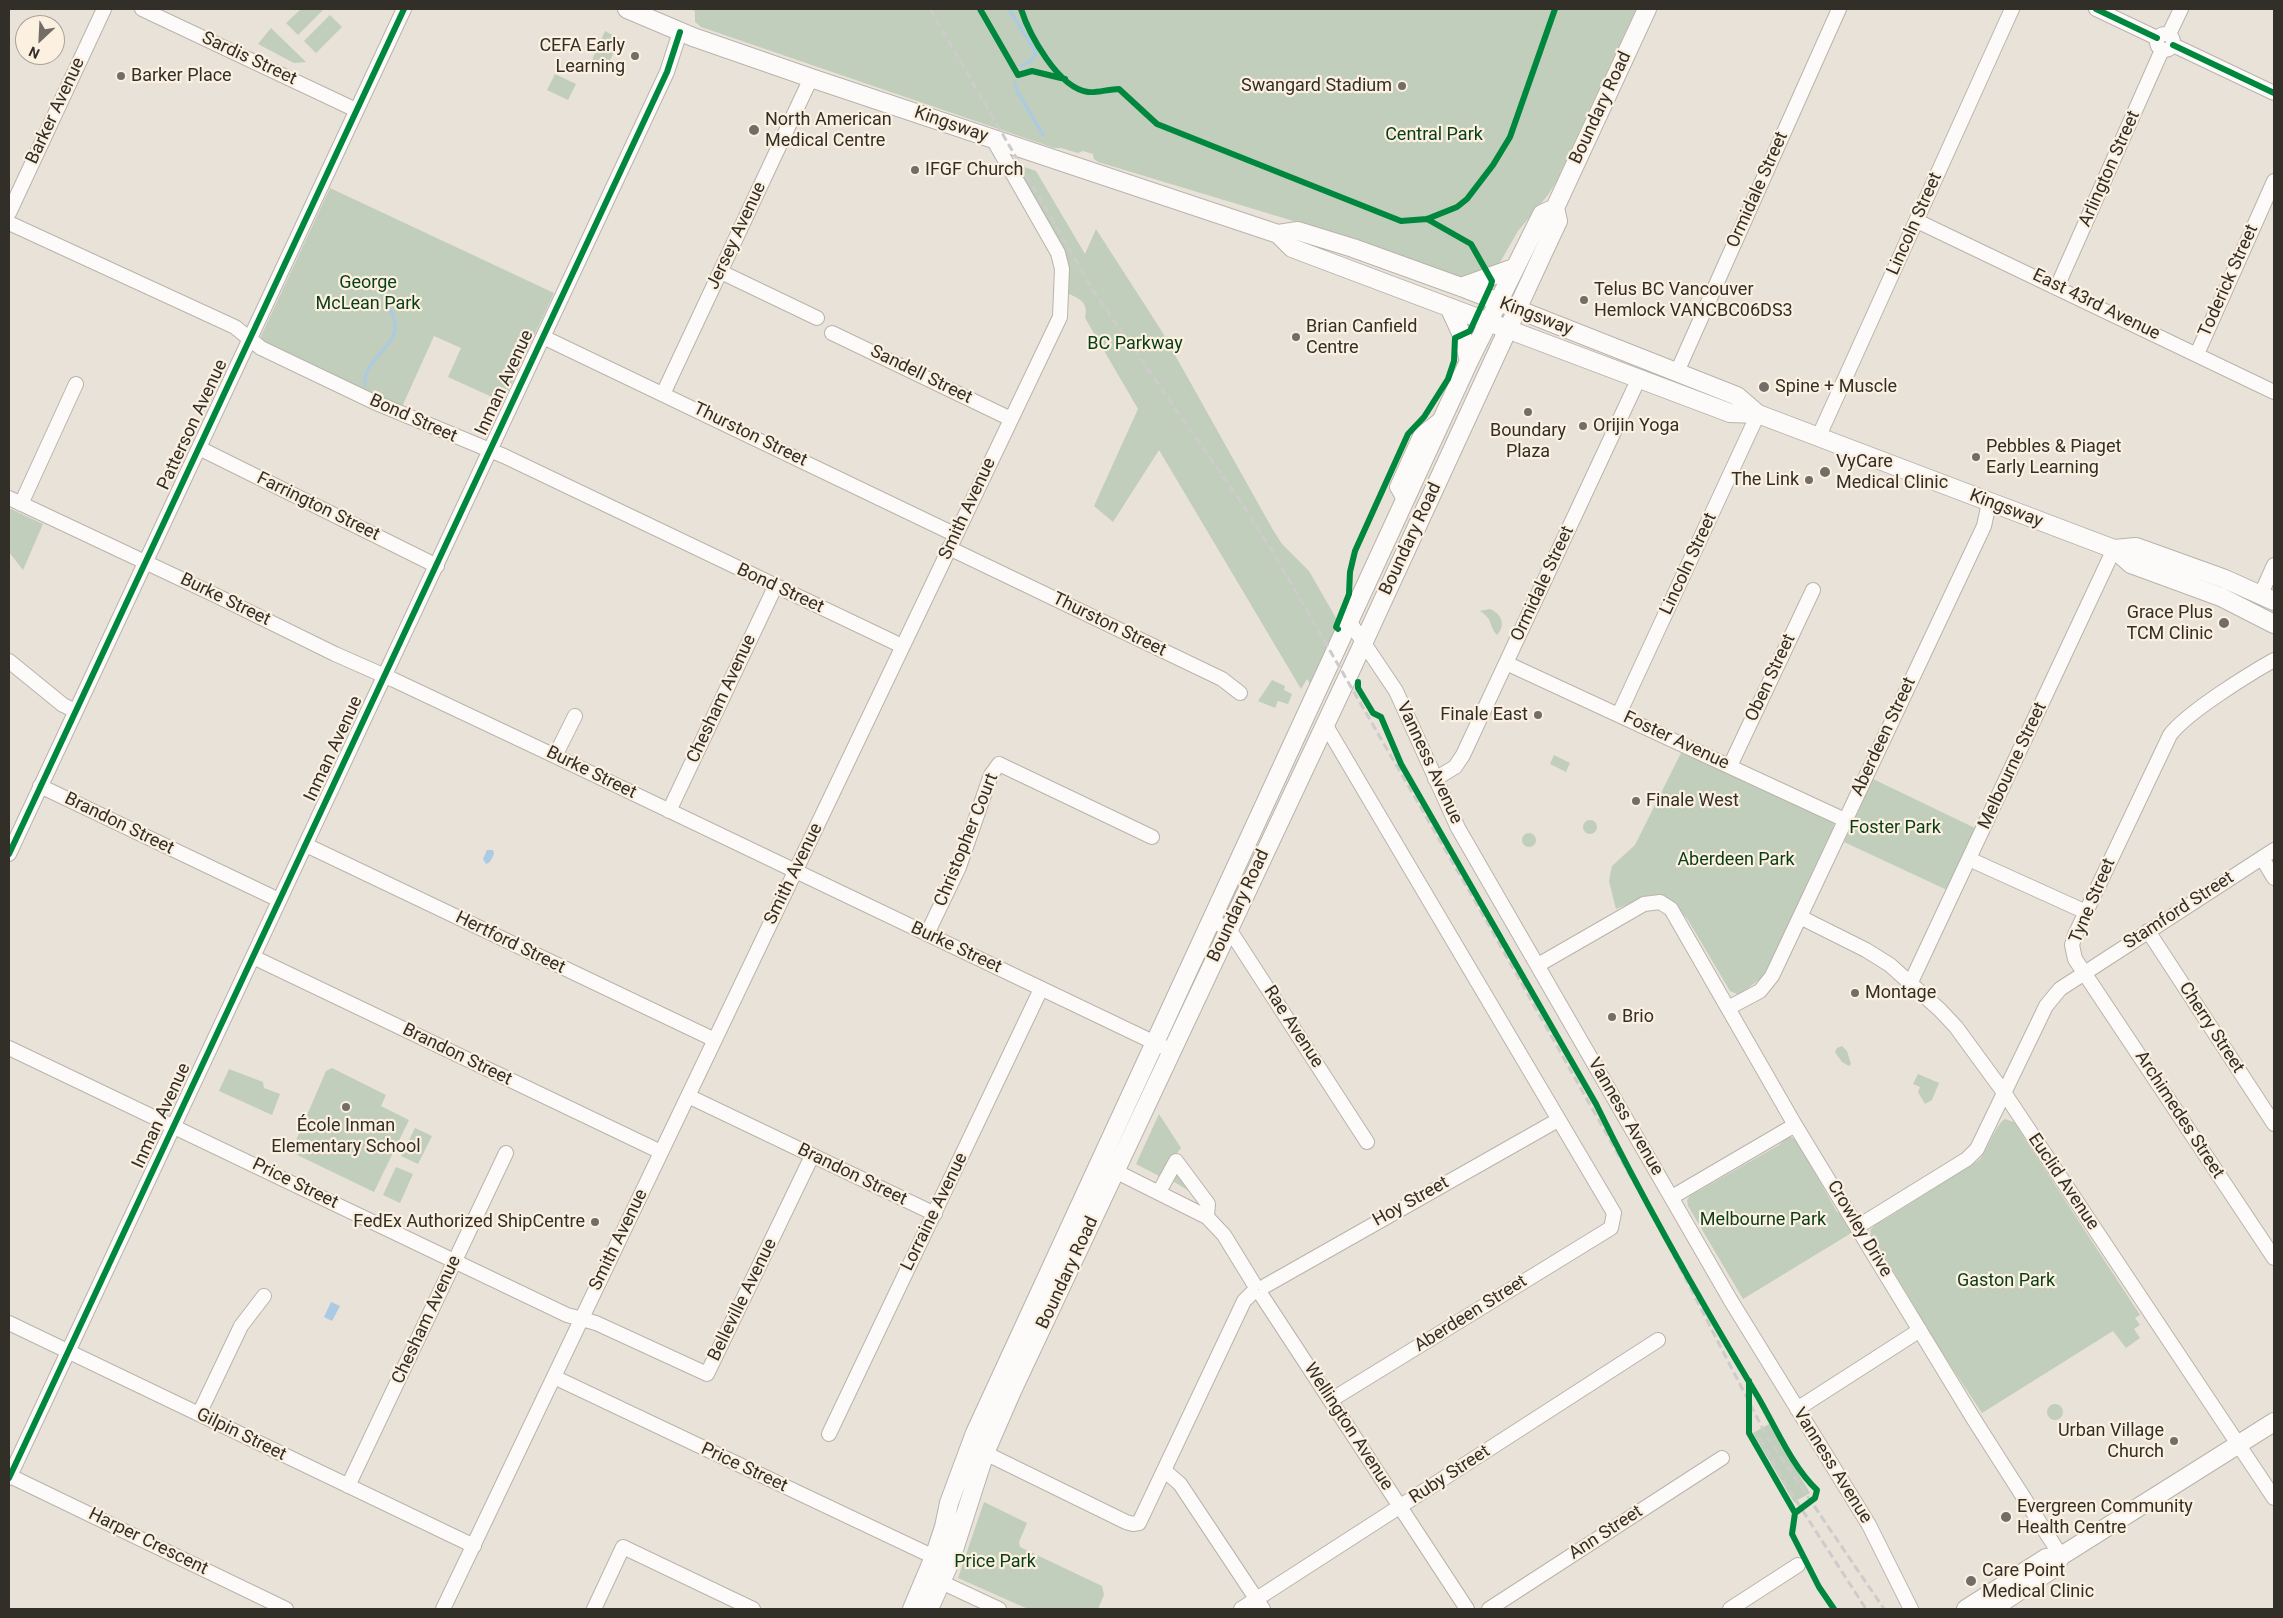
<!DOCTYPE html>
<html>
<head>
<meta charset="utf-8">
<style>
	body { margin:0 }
	#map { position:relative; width:2283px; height:1618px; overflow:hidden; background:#e9e2d9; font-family:Roboto,sans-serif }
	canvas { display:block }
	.frame { position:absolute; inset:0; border:10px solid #322e28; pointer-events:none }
	.north { position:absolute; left:15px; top:15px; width:50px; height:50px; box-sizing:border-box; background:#fcf0e0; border:1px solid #aba296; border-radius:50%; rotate:205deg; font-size:14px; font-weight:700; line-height:20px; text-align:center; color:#322e28 }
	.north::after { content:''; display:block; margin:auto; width:18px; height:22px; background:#726d66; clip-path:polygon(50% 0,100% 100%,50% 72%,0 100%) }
</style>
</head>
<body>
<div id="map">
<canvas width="2283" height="1618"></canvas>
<div class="frame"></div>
<div class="north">N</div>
</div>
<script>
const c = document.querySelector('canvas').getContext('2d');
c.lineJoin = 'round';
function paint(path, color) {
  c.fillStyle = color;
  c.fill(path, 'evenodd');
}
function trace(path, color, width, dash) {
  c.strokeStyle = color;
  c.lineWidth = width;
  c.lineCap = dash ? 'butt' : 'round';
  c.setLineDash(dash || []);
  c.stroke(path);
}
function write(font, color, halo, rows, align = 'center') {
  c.font = font + ' Roboto,sans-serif';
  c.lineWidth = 4.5;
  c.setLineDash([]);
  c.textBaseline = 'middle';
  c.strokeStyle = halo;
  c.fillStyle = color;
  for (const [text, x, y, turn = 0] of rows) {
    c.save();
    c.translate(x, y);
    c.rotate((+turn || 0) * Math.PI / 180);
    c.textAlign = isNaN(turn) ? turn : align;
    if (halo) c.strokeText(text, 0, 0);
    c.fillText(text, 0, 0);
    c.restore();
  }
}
const green = new Path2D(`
	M 301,9 L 324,9 L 298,35 L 286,23 Z
	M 690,9 L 1636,9 L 1556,182 L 1548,195 L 1518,231 L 1498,266 L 1465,277 L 1447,274 L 1343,236 L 1098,162 L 1094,159 L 1093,154 L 1083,151 L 1078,153 L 1061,148 L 1054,148 L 701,27 L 695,22 L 695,11 Z
	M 330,15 L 342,27 L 316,53 L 304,41 Z
	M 271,28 L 306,62 L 294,63 L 258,44 Z
	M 605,31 L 620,39 L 606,69 L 591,62 Z
	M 555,74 L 576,84 L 568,100 L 547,90 Z
	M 1013,163 L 1036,171 L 1085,254 L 1096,229 L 1161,330 L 1273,530 L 1282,544 L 1309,571 L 1336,618 L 1339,626 L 1312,687 L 1307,679 L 1301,689 L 1159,450 L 1113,522 L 1094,506 L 1138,409 L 1085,318 C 1089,302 1079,298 1066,293 L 1066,280 Z
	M 330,188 L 554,293 L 503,402 L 448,377 L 461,348 L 434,336 L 401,409 L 262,341 L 261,336 Z
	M 9,508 L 43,524 L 23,570 L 9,552 Z
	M 1490,609 C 1502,614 1506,625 1497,635 C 1488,625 1494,620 1480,611 Z
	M 1272,680 L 1285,686 L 1284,690 L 1292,694 L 1288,704 L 1278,701 L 1275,708 L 1258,701 Z
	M 1681,753 L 1744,779 L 1746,783 L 1829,819 L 1834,824 L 1831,836 L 1827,841 L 1803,892 L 1802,900 L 1765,972 L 1760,979 L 1739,995 L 1730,991 L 1688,920 L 1672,901 L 1662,896 L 1650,895 L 1616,909 L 1609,881 L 1612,866 L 1635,845 Z
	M 1554,755 L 1570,763 L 1566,772 L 1550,764 Z
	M 1873,779 L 1977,829 L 1947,890 L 1844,842 Z
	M1583 827a7 7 0 1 1 14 0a7 7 0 1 1-14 0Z
	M1522 840a7 7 0 1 1 14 0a7 7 0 1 1-14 0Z
	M 1842,1046 L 1847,1051 L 1851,1064 L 1849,1066 L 1842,1062 L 1835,1052 L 1837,1048 Z
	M 332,1068 L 386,1095 L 381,1106 L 409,1120 L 374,1192 L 291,1152 L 326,1071 Z
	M 229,1069 L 263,1082 L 264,1088 L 280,1094 L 272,1115 L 219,1091 Z
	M 1918,1074 L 1939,1083 L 1932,1100 L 1925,1104 L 1918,1092 L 1920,1087 L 1913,1084 Z
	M 1159,1114 L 1181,1148 L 1159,1176 L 1136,1164 Z
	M 2005,1119 L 2014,1122 L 2140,1315 L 2135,1318 L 2140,1325 L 2134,1329 L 2140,1338 L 2126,1348 L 2113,1331 L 1982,1413 L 1915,1312 L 1915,1307 L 1872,1236 L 1870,1230 L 1879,1221 L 1884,1220 L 1979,1160 C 1988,1150 1995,1125 2005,1119 Z
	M 415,1128 L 432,1136 L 418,1164 L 401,1156 Z
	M 1791,1137 L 1797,1141 L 1837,1212 L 1843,1215 L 1853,1232 L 1743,1299 L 1688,1206 L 1687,1200 L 1690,1196 L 1779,1145 L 1786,1138 Z
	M 396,1167 L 413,1174 L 400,1203 L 383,1195 Z
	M 1176,1171 L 1194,1194 L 1171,1180 Z
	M2047 1412a8 8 0 1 1 16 0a8 8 0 1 1-16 0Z
	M 1769,1424 L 1810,1493 L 1794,1502 L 1753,1433 Z
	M 984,1502 L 1027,1523 L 1019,1542 L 1020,1547 L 1102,1586 L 1104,1595 L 1098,1609 L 1028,1609 L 958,1578 Z`);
const water = new Path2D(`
	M 487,850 L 493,850 L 494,854 L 490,862 L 486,864 L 483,859 Z
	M 331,1302 L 340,1306 L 332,1321 L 324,1317 Z`);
const stream = new Path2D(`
	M 1009,9 L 1036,53 L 1031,61 L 1021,66
	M 1015,83 L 1017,91 L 1043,135
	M 365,385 C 362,354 411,345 390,309`);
const minor = new Path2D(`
	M 142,9 L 356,110
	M 2096,9 L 2157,38
	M2157 42a8 8 0 1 1 16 0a8 8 0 1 1-16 0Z
	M 2169,34 L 2181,9
	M 2173,45 L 2274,93
	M 9,213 L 104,9
	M 1917,221 L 2274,392
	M 9,223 L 235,327 L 261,348 L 374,402 L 504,456 L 902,646
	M 721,272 L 817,318
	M 2057,287 L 2162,50
	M 832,333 L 1011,419
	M 543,337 L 956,535
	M 2197,354 L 2274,181
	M 1677,372 L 1839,9
	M 663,394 L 811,78
	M 1818,438 L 2012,9
	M 199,448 L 437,566
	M 9,498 L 215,595 L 335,654 L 394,680 L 555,756 L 1172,1051
	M 1405,501 L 1397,487 L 1421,434 L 1442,418
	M 21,504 L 76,384
	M 949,548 L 1222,679 L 1240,693
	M 2261,594 L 2274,565
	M 1349,621 L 1396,691 L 1458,828 L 1731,1301 L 1869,1525 L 1911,1609
	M 2274,660 C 2249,674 2186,713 2170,735 L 2075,935 L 2072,945 L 2075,959 L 2274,1258
	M 9,661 L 63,705 L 76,711
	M 1506,663 L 1845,820
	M 1619,714 L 1758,414
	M 1325,724 L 1614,1213 L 1611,1228 L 1331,1400
	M 555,756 L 575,716
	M 1730,766 L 1813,590
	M 1435,779 L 1455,767 L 1463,755 L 1639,378
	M 40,786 L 279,900
	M 669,811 L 775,587
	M 306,845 L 715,1040
	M 9,854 L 404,9
	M 2262,858 L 2274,878
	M 1969,859 L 2086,912
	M 1800,917 L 1866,950 L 1890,965 L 1940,1010 L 1956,1027 L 2005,1094 L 2274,1498
	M 1212,921 L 1229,929 L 1367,1142
	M 2148,931 L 2274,1124
	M 927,934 L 959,867 L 991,775 L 999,764 L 1152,837
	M 253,957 L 661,1152
	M 1538,965 L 1644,904 L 1660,902 L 1671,909 L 1795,1125 L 1973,1418 L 2061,1556
	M 1911,982 L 2114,549
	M 1730,1007 L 1760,991 L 1772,976 L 1984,526 L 1989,503
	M 9,1048 L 567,1315 L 596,1323 L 707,1374 L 812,1156
	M 688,1096 L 935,1214
	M 1107,1167 L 1207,1217 L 1224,1235 L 1254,1284
	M 1159,1192 L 1176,1161 L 1208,1204 L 1207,1217
	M 1672,1197 L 1795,1125
	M 1857,1227 L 1967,1159 L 1977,1149 L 2046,1006 L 2060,989 L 2274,850
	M 1265,1286 L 1558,1120
	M 1262,1296 L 1467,1609
	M 9,1323 L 474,1546
	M 554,1377 L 934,1557
	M 1797,1409 L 1920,1330
	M 199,1414 L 241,1326 L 264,1296
	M 829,1434 L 1041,989
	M 985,1453 L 1126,1522 L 1133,1524 L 1139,1523 L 1244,1301 L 1252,1293
	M 1165,1471 L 1180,1484 L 1263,1609
	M 10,1476 L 286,1609
	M 9,1478 L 667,72 L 680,32
	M 348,1486 L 506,1153
	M 941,1582 L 999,1609
	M 443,1609 L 1060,317 L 1062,269 L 1058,253 L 993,139
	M 594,1609 L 623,1547 L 753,1609
	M 1241,1609 L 1658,1340
	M 1489,1609 L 1722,1458
	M 1730,1609 L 1798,1565`);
const major = new Path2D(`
	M 627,9 L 693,37 L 811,78 L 1278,234 L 1292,248 L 1730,413 L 1758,414 L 2114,549 L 2131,564 L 2221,597 L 2274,624
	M 1278,234 L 1298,231 L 1353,248 L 1461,287 L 1737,396 L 1758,414
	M 1461,287 L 1514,268
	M 1449,307 L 1462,335 L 1469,361
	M 2114,549 L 2136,547 L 2225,579 L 2274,601
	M 912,1609 L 934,1557 L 944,1527 L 949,1503 L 975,1433 L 1469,361 L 1542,214 L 1555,208
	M 929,1609 L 950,1562 L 985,1453 L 1012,1391 L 1349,674 L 1543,253 L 1558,221 L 1555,208 L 1647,9
	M 1966,1609 L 2046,1558 L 2061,1556 L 2274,1422
	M 1992,1609 L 2054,1568 L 2061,1556`);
const rail = new Path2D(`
	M 930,9 L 1096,295 L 1243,505 L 1274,554 L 1479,908 L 1658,1225 L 1766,1435 L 1884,1609
	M 1760,1438 L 1788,1488 L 1866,1609`);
const cycleway = new Path2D(`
	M 980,9 L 1018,75 L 1032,71 L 1065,79
	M 1021,9 C 1029,34 1058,88 1088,92 C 1097,93 1109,89 1119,89 L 1157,124 L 1401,221 L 1427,219 L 1457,207 L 1467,199 L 1493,165 L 1510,137 L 1555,9
	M 2096,9 L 2157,38
	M 2173,45 L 2274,93
	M 1338,629 L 1336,627 L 1349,594 L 1350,572 L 1355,551 L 1408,434 L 1424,417 L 1448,379 L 1454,361 L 1455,338 L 1470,331 L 1491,285 L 1492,281 L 1471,244 L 1427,219
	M 1358,682 L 1358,688 L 1373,713 L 1381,717 L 1401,764 L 1596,1104 C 1645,1204 1701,1302 1758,1397 C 1775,1426 1793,1468 1817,1490 L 1815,1498 L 1795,1513
	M 9,854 L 404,9
	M 1749,1381 L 1749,1433 L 1795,1513 L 1792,1534 L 1819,1587 L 1834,1609
	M 9,1478 L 667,72 L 680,32`);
const markers = [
	[635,56,5,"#726d66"],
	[121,76,5,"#726d66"],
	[1402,86,5,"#726d66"],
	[754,130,6,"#726d66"],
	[915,170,5,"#726d66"],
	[1584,300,5,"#726d66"],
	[1296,337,5,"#726d66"],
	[1764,387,6,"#726d66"],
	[1528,412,5,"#726d66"],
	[1583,426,5,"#726d66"],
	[1976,457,5,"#726d66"],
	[1825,472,6,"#726d66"],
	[1809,480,5,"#726d66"],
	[2224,623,6,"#726d66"],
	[1538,715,5,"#726d66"],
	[1636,801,5,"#726d66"],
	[1855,993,5,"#726d66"],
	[1612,1017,5,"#726d66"],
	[346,1107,5,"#726d66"],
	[595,1222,5,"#726d66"],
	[2174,1441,5,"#726d66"],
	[2006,1517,6,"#726d66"],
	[1971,1581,6,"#726d66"]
];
const poiNames = [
	["CEFA Early",625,46,"right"],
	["Learning",625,67,"right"],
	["Barker Place",131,76],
	["Swangard Stadium",1392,86,"right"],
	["North American",765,120],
	["Medical Centre",765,141],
	["IFGF Church",925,170],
	["Telus BC Vancouver",1594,290],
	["Hemlock VANCBC06DS3",1594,311],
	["Brian Canfield",1306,327],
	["Centre",1306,348],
	["Spine + Muscle",1775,387],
	["Orijin Yoga",1593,426],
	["Boundary",1528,431,"center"],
	["Plaza",1528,452,"center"],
	["Pebbles & Piaget",1986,447],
	["Early Learning",1986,468],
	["VyCare",1836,462],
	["Medical Clinic",1836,483],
	["The Link",1799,480,"right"],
	["Grace Plus",2213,613,"right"],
	["TCM Clinic",2213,634,"right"],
	["Finale East",1528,715,"right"],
	["Finale West",1646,801],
	["Montage",1865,993],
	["Brio",1622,1017],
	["École Inman",346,1126,"center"],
	["Elementary School",346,1147,"center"],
	["FedEx Authorized ShipCentre",585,1222,"right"],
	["Urban Village",2164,1431,"right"],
	["Church",2164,1452,"right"],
	["Evergreen Community",2017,1507],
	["Health Centre",2017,1528],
	["Care Point",1982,1571],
	["Medical Clinic",1982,1592]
];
const streetNames = [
	["Sardis Street",249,59,25],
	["Boundary Road",1601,108,-65],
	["Barker Avenue",56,111,-65],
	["Kingsway",951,125,19],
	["Arlington Street",2110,169,-66],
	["Ormidale Street",1758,190,-66],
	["Lincoln Street",1915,224,-66],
	["Jersey Avenue",737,236,-65],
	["Toderick Street",2229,281,-66],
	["East 43rd Avenue",2096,305,26],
	["Kingsway",1536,317,21],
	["Sandell Street",921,375,26],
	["Inman Avenue",505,383,-65],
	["Bond Street",413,419,24],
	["Patterson Avenue",193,425,-65],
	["Thurston Street",750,435,26],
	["Farrington Street",318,507,26],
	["Smith Avenue",968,509,-65],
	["Kingsway",2006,509,21],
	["Boundary Road",1411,539,-65],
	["Lincoln Street",1689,564,-65],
	["Ormidale Street",1543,584,-65],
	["Bond Street",780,589,25],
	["Burke Street",225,600,26],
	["Thurston Street",1109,625,26],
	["Oben Street",1771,678,-65],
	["Chesham Avenue",722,699,-65],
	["Aberdeen Street",1884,737,-65],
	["Foster Avenue",1676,741,25],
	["Inman Avenue",334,749,-65],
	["Vanness Avenue",1429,763,65],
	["Melbourne Street",2013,766,-65],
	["Burke Street",591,773,26],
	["Brandon Street",119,824,26],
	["Christopher Court",967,840,-68],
	["Smith Avenue",794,874,-64],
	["Tyne Street",2093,901,-67],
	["Boundary Road",1239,906,-65],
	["Stamford Street",2179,911,-33],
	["Hertford Street",510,943,26],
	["Burke Street",956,948,25],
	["Rae Avenue",1293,1027,57],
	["Cherry Street",2211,1028,57],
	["Brandon Street",457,1055,26],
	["Archimedes Street",2179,1115,57],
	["Inman Avenue",162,1116,-65],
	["Vanness Avenue",1625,1117,60],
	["Brandon Street",852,1175,26],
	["Euclid Avenue",2063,1182,56],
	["Price Street",295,1184,26],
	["Hoy Street",1411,1202,-29],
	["Lorraine Avenue",935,1212,-64],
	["Crowley Drive",1859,1229,59],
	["Smith Avenue",619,1240,-64],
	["Boundary Road",1068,1273,-65],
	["Belleville Avenue",743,1300,-64],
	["Aberdeen Street",1471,1314,-32],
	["Chesham Avenue",427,1320,-65],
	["Wellington Avenue",1348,1427,57],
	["Gilpin Street",241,1435,26],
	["Vanness Avenue",1832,1466,58],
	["Price Street",744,1468,25],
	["Ruby Street",1450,1475,-33],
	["Ann Street",1606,1533,-33],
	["Harper Crescent",148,1542,26]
];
const parkNames = [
	["Central Park",1434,135],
	["George",368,283],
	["McLean Park",368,304],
	["BC Parkway",1135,344],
	["Foster Park",1895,828],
	["Aberdeen Park",1736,860],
	["Melbourne Park",1763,1220],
	["Gaston Park",2006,1281],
	["Price Park",995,1562]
];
paint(green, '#c0cebb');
paint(water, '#abcae4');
trace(stream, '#abcae4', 3);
trace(minor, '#b9b3ac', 16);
trace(major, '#b9b3ac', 20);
trace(minor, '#fcfbf9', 14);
trace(major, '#fcfbf9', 18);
trace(rail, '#ceccca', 3, [8, 4]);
trace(cycleway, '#00873e', 6);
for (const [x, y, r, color] of markers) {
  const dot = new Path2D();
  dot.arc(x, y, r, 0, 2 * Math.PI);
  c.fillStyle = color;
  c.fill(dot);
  trace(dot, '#fcf0e0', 2);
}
write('18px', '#322e28', '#fcf0e0', poiNames, 'left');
write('18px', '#322e28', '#fcf0e0', streetNames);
write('18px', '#073e17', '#fcf0e0', parkNames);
</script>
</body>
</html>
